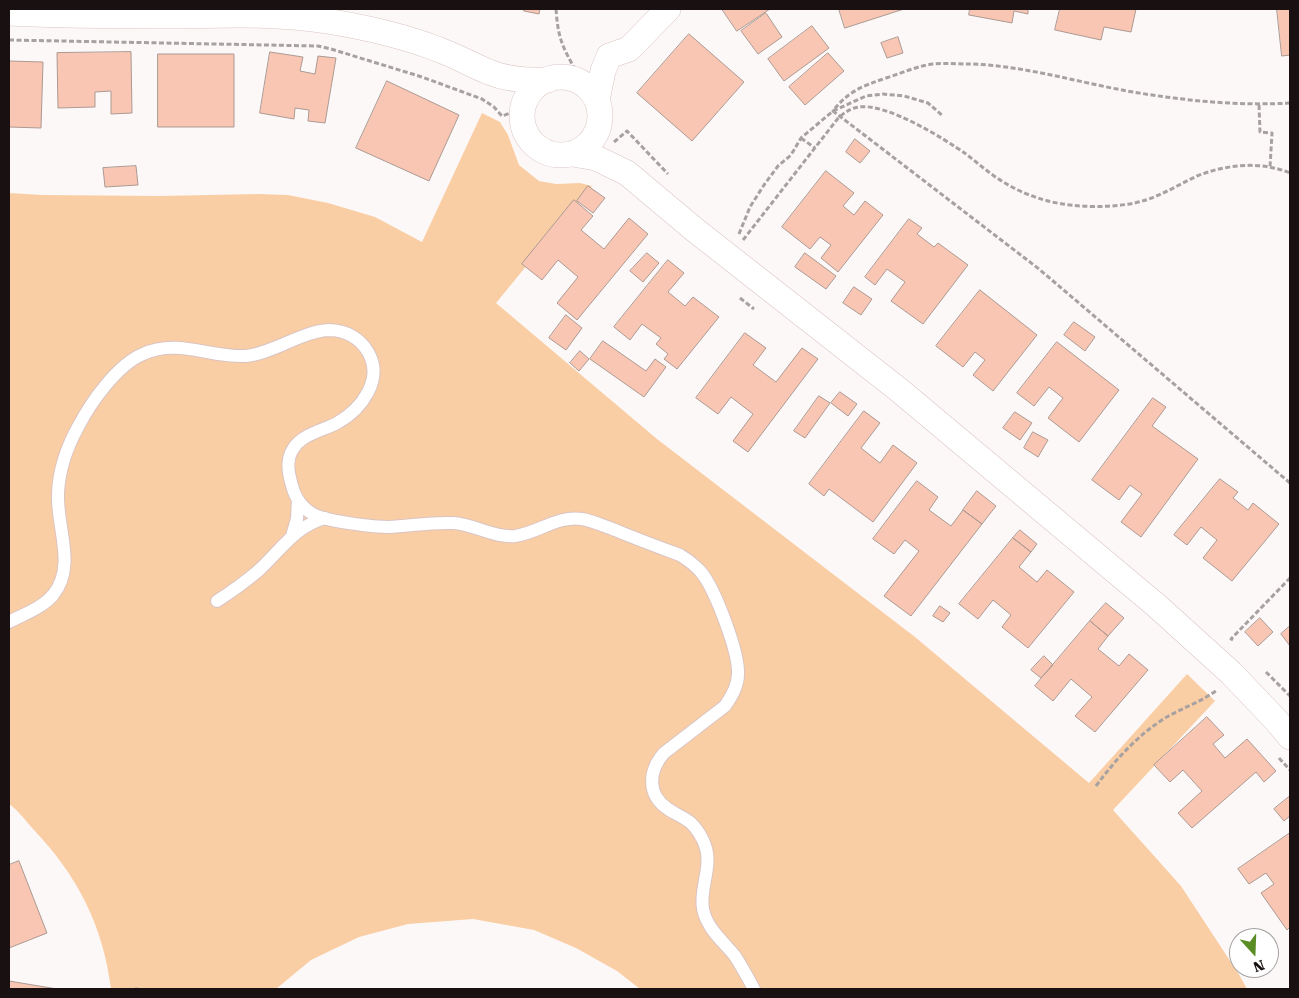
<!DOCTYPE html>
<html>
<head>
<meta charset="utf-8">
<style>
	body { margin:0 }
	#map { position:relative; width:1299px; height:998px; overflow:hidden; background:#fdf8f8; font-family:"Roboto Serif",serif }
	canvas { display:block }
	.frame { position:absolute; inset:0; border:10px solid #191111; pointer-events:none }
	.north { position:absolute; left:1229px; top:928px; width:50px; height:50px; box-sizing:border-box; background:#fff; border:1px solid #a3a0a0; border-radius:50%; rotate:160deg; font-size:14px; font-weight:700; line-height:20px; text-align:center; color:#191111 }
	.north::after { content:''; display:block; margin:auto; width:18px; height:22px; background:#5a8d24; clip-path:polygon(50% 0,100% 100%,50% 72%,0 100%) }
</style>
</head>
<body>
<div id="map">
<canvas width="1299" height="998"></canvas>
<div class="frame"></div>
<div class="north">N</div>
</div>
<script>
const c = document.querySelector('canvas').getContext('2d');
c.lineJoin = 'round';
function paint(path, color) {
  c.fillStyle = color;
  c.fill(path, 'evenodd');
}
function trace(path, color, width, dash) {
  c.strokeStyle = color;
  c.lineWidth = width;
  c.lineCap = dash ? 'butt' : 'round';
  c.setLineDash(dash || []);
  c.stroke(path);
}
const green = new Path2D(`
	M 482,113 L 500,122 L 508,135 L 519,165 L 539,181 L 556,184 L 580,183 L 592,186 L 496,303 L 657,439 L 915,637 L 1089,783 L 1187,674 L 1215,701 L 1113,810 L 1181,886 L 1240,976 L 1247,989 L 640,989 L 617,971 L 576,948 L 534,930 L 473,919 L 408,924 L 359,937 L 311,960 L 276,989 L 111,989 C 103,925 77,875 33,829 C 25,820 18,810 9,804 L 9,193 L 43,195 L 159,196 L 258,194 L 288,195 L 328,203 L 375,217 L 422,242 Z`);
const building = new Path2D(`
	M 524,9 L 540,9 L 539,14 L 524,11 Z
	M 722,9 L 770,9 L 737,31 Z
	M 839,9 L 904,9 L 845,28 Z
	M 970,9 L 1028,9 L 1028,14 L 1014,11 L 1012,23 L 969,15 Z
	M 1060,9 L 1136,9 L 1131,32 L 1104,27 L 1101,40 L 1055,30 Z
	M 1277,9 L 1290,9 L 1290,55 L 1282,56 Z
	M 766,13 L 782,37 L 758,54 L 741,31 Z
	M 812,26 L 829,48 L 784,81 L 768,59 Z
	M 689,34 L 744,82 L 692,141 L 637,93 Z
	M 898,37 L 903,53 L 887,58 L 881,43 Z
	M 131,52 L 132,113 L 111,114 L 111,91 L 95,92 L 95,107 L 58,108 L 57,53 Z
	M 270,52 L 303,57 L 300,71 L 315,74 L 318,56 L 336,58 L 325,123 L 308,121 L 309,110 L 295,108 L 294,119 L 260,113 Z
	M 828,53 L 844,71 L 805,105 L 789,87 Z
	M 158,54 L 234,54 L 234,127 L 158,127 Z
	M 9,61 L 43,62 L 41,128 L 9,127 Z
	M 387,81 L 459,115 L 429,181 L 356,148 Z
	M 855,139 L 870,151 L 860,163 L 846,152 Z
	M 136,166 L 138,185 L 105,187 L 103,168 Z
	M 826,171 L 854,193 L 843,206 L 854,215 L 865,201 L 883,215 L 838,272 L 821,258 L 831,245 L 820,237 L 810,249 L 782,227 Z
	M 588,186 L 605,198 L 593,213 L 577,201 Z
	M 574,200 L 593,216 L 581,230 L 604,249 L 629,218 L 648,234 L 577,320 L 557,303 L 578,277 L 558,260 L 542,280 L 522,264 Z
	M 909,219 L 922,228 L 917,234 L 934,247 L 938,243 L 968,265 L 923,324 L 891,301 L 905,282 L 887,269 L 875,285 L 865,277 Z
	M 647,253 L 659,263 L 643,282 L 630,271 Z
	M 805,253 L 836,276 L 826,289 L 795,267 Z
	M 668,260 L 684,273 L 668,292 L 685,306 L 693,297 L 719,317 L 677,369 L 664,359 L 668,354 L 656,344 L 661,338 L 642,324 L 630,340 L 614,327 Z
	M 854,287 L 872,299 L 861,315 L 843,303 Z
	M 980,290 L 1037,335 L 993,391 L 973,375 L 985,360 L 975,352 L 963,367 L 936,346 Z
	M 566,315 L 582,328 L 566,350 L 549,338 Z
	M 1074,322 L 1095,337 L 1085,351 L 1064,335 Z
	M 745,333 L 766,348 L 753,365 L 776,382 L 802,348 L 818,359 L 748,452 L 733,441 L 753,414 L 731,397 L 718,414 L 696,398 Z
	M 603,341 L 646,371 L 655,359 L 666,367 L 644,397 L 590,359 Z
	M 1057,342 L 1119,390 L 1079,442 L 1048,418 L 1063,398 L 1049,387 L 1034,406 L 1017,393 Z
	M 580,351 L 589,359 L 579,371 L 570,363 Z
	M 840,392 L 857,404 L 848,416 L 831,403 Z
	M 819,396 L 830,403 L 805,438 L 794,431 Z
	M 1153,398 L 1166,407 L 1152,426 L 1198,459 L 1141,537 L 1121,522 L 1142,494 L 1130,485 L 1119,500 L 1092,480 Z
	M 864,411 L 880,423 L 861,448 L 880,463 L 893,445 L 917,463 L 873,522 L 829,489 L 824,496 L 809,484 Z
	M 1015,412 L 1032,423 L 1020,440 L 1003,428 Z
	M 1033,432 L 1048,440 L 1038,457 L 1024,448 Z
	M 1220,479 L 1238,492 L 1233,498 L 1248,510 L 1253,503 L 1279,524 L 1232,581 L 1203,558 L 1217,540 L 1201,527 L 1187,545 L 1174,535 Z
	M 917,481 L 938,497 L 929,510 L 951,526 L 963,510 L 982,524 L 911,616 L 884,596 L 919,551 L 905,540 L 894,554 L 873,539 Z
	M 977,491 L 996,506 L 982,524 L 963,510 Z
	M 1020,530 L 1037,544 L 1031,552 L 1013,538 Z
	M 1013,538 L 1031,552 L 1019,567 L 1037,582 L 1047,570 L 1074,592 L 1028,648 L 1002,627 L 1011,615 L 993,600 L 978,619 L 959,604 Z
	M 1106,603 L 1124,618 L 1108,636 L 1090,621 Z
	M 940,606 L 950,613 L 943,622 L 933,616 Z
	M 1260,618 L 1273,632 L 1258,646 L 1245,632 Z
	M 1090,621 L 1108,636 L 1098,649 L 1119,666 L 1129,654 L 1148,670 L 1095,732 L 1075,716 L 1092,697 L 1071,679 L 1053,701 L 1035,686 Z
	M 1290,626 L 1290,646 L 1281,634 Z
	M 1044,656 L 1053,665 L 1041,678 L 1031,670 Z
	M 1207,717 L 1224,735 L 1213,744 L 1225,758 L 1247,739 L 1276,771 L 1264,782 L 1256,772 L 1192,828 L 1178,813 L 1202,791 L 1183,770 L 1170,782 L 1154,765 Z
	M 1290,796 L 1290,816 L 1284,821 L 1274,809 Z
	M 1290,833 L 1290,927 L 1287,930 L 1261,893 L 1274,884 L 1266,873 L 1249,884 L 1238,869 Z
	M 19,861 L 47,933 L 9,948 L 9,865 Z
	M 9,981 L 57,989 L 9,989 Z`);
const path = new Path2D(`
	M 556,9 C 558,38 562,46 576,71
	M 9,40 L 318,46 L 331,49 L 422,77 L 482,99 L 494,107 L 502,116 L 518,110
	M 1290,103 C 1240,106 1189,101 1139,93 C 1083,84 1028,66 971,64 C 959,64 946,63 933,64 C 917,66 902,73 886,78 C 863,86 848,91 833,111 L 1039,269 L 1290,483
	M 1259,105 L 1260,132 L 1272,133 L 1270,167
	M 801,138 L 815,148
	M 614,142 L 627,131 L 668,174
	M 739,234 L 750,207 L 764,185 L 778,166 L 791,155 L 801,138 L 833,111 L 866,96 L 883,94 L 904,96 L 928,103 L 943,116
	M 743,240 L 839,117 C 846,112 851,108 859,107 C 887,103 943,138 966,154 C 979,164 991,175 1005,183 C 1018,191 1033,197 1048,201 C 1075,208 1118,209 1146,200 C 1164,194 1180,184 1197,176 C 1227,164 1261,161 1290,173
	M 740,298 L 754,309
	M 1233,640 L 1231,639 L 1290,578
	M 1266,672 L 1290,696
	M 1279,758 L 1290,770
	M 1096,786 C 1116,759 1137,736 1165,718 C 1182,708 1201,702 1217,690
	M 135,989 L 138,989`);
const service = new Path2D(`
	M 292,536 L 297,519 L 298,500
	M 217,601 C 231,592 245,582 258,571 C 281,550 294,527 325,518
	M 9,622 C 24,614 42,608 53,595 C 77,566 56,526 58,493 C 59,470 67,447 78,427 C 91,402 117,365 143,354 C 178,338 210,358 246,356 C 274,353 302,331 329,330 C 345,330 360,338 368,352 C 384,379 362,409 337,423 C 322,431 302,434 293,449 C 285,461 289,476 293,489 C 297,502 307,513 320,517 C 336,522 372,527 389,527 C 410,526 431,522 453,523 C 474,524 494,538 515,536 C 538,533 558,515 582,519 C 593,521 604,526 615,530 C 637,539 658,547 680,555 C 688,560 695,565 701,572 C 715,589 739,652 738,674 C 738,686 732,696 725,706 L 664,753 C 648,771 647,795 668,809 C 675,814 684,817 691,823 C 697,829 702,837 705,845 C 713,867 699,888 703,909 C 707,929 723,941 735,956 C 742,967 748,978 754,989`);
const minor = new Path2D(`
	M 9,13 C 64,16 120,16 176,16 C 227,15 276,13 327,21 C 364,27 401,35 437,49 C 455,55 471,65 489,72 C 508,80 528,81 548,80
	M522 116a39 39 0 1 1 78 0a39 39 0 1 1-78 0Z
	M 597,100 L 603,71 L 609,56 L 629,49 L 668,9
	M 573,154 L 596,158 L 627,173 L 695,230 L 899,390 L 1157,606 L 1231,673 L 1275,719 L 1290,737`);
paint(green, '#facea5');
paint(building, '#f9c6b3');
trace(building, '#ab9992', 1);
trace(service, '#dac4c3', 14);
trace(minor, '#dac4c3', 26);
trace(path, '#a7a1a1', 3, [5, 2.5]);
trace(service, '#fff', 12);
trace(minor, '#fff', 25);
</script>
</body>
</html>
